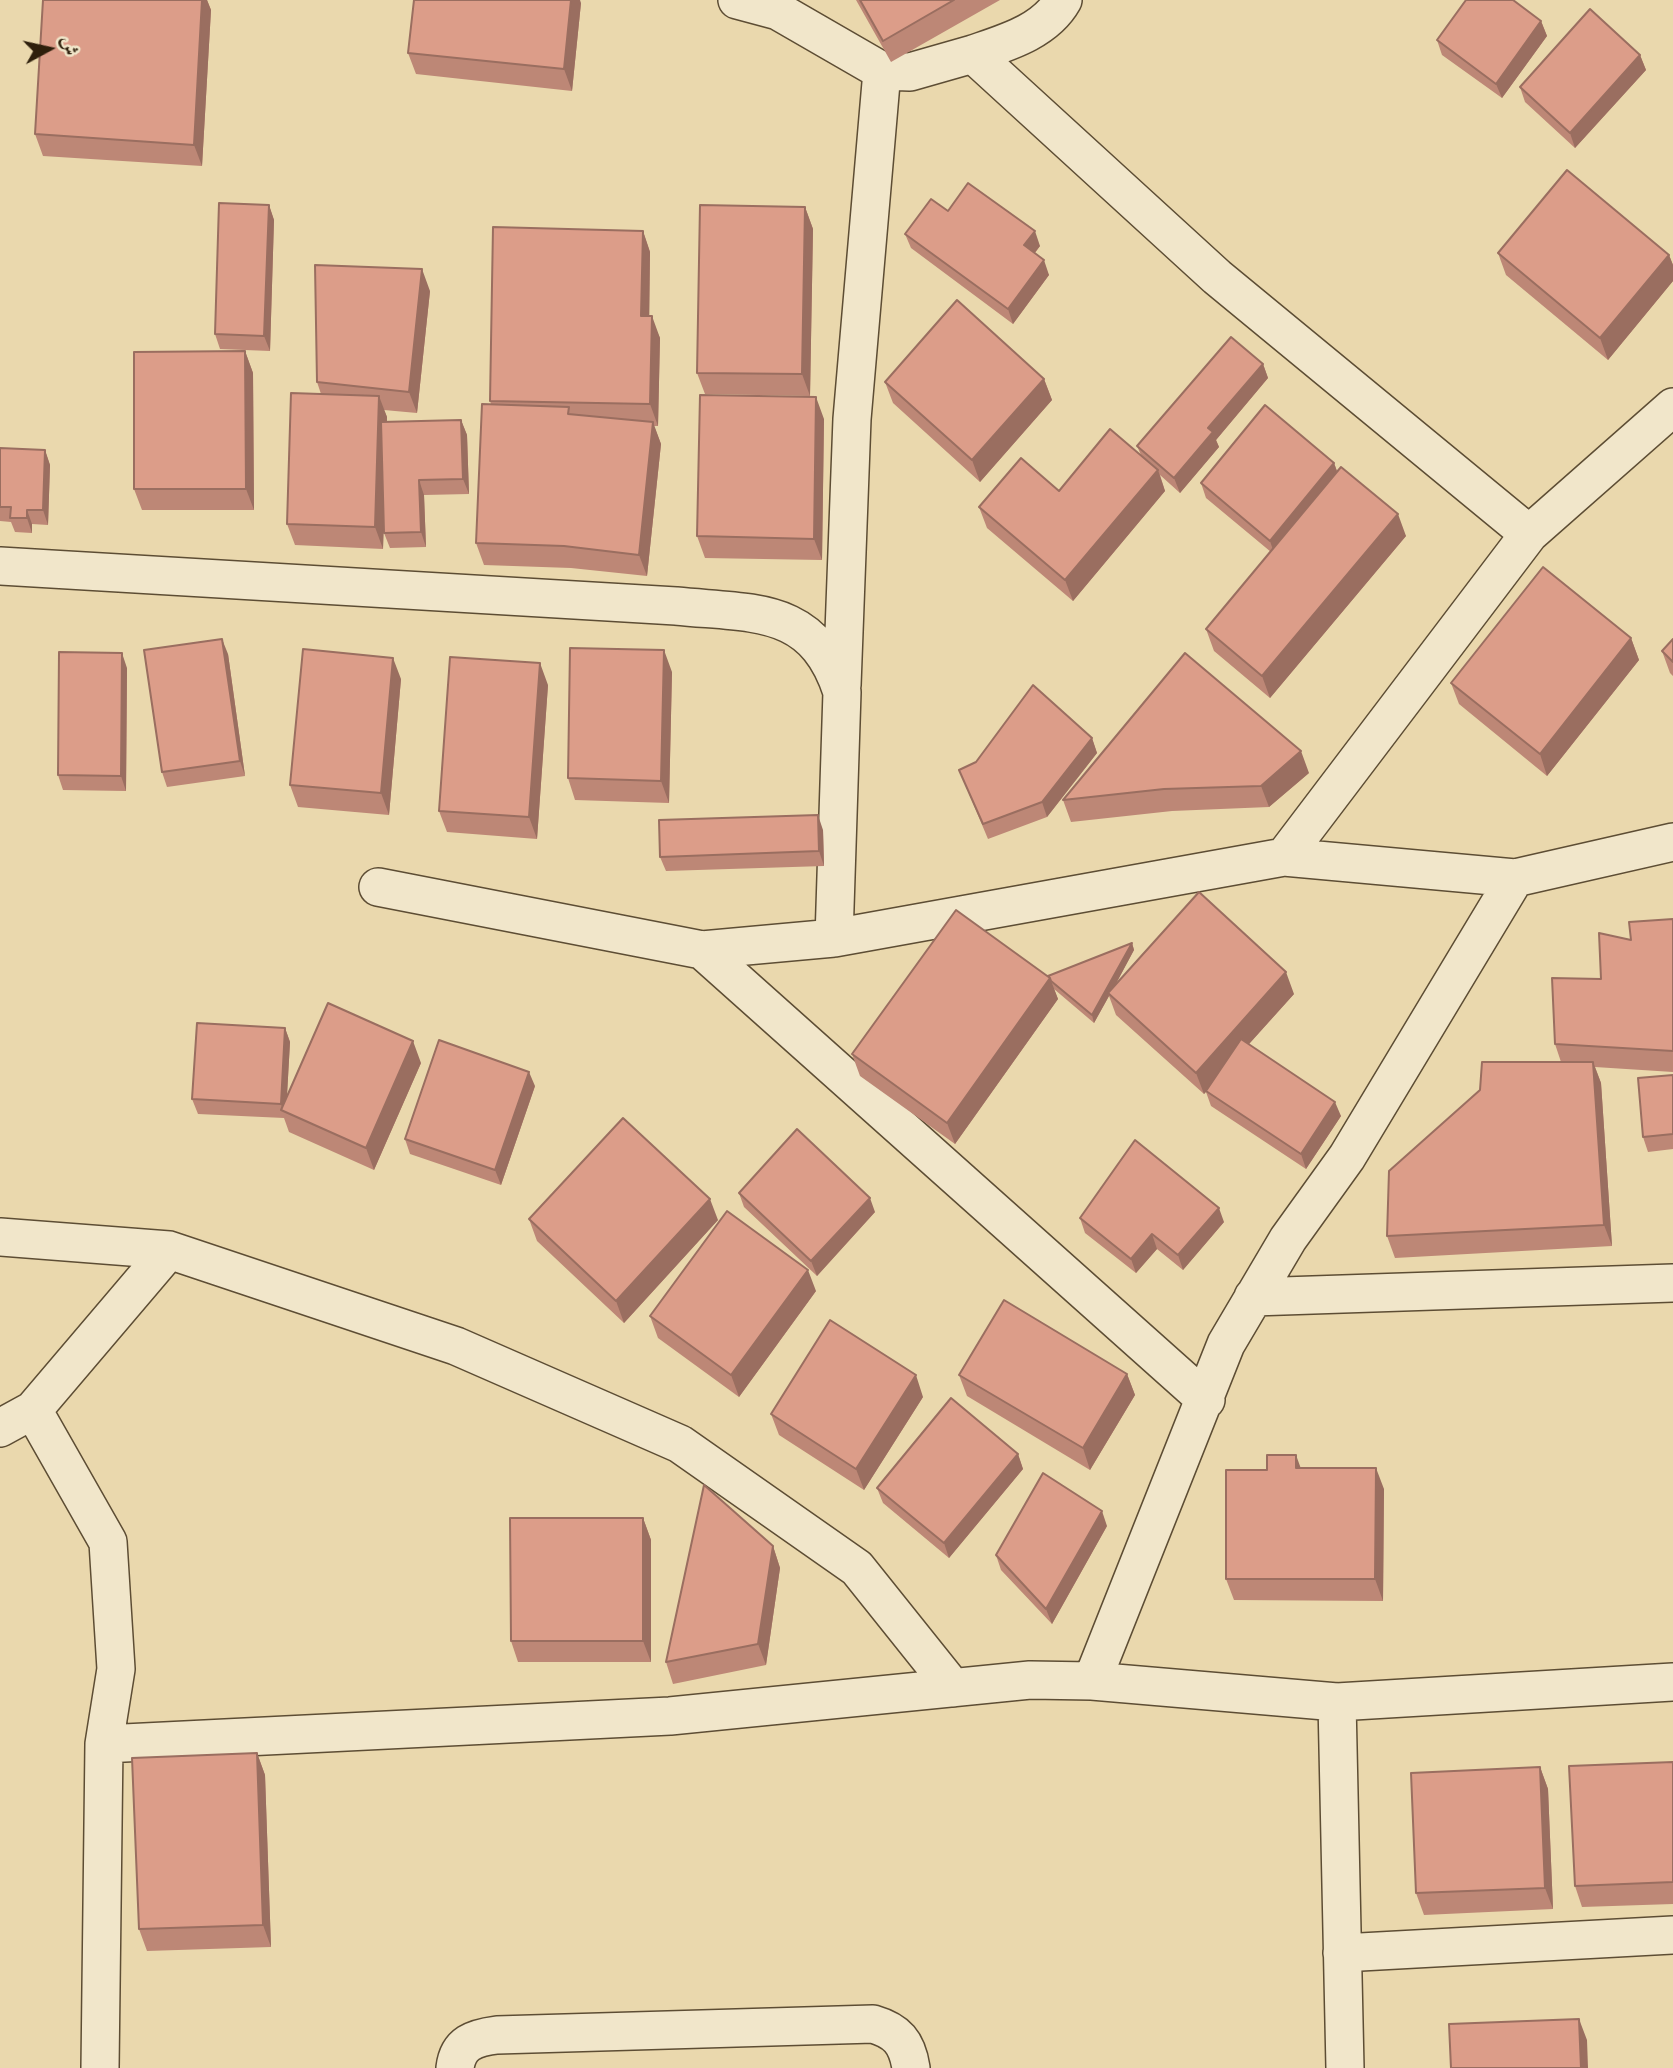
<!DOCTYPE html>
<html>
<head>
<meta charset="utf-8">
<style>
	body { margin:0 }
	#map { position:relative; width:1673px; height:2068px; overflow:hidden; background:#ead8ad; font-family:Cardo,Amiri,serif }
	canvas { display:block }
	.north { position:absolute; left:14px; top:14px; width:70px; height:70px; -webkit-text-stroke:5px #f1e6ca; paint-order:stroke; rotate:82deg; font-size:19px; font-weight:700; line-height:28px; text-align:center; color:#2e1f0c }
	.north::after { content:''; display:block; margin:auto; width:24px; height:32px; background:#2e1f0c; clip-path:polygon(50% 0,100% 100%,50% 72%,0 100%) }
</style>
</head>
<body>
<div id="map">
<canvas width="1673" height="2068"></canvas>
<div class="north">ش</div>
</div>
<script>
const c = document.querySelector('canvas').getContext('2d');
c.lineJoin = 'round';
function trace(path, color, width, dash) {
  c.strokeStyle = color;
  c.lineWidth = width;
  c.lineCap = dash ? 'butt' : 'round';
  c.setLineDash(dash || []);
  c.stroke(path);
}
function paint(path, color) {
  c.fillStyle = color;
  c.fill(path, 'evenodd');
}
const minor = new Path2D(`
	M 737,0 L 778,11 L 882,71 L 910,72 L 973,54 L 1217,277 L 1529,534
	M 973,54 C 1005,43 1045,32 1063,0
	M 0,566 L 676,606 C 753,614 814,605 842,692 L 834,938
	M 842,685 L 852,419 L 882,71
	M 1284,857 L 1529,534 L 1673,407
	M 378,887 L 702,950 L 834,938 L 1284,857 L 1515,878 L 1673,842
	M 702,950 L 1206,1400
	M 0,1237 L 169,1250 L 456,1346 L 680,1444 L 857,1568 L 953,1688
	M 1253,1297 L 1673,1283
	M 0,1428 L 33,1410
	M 1092,1681 L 1226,1344 L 1288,1239 L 1347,1157 L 1515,878
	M 1337,1702 L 1345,2068
	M 104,1744 L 670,1716 L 1030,1680 L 1092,1681 L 1337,1702 L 1673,1682
	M 1342,1953 L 1673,1935
	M 100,2068 L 104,1744 L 116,1669 L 108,1542 L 33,1410 L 169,1250
	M 455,2068 C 458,2043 474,2038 497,2035 L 873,2024 C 897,2031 907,2042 911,2068`);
const wall = new Path2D(`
	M 43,0 L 207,0 L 211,10 L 202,166 L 43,156 L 35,134 Z
	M 856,0 L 1000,0 L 891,62 Z
	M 581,3 L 572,91 L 416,74 L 408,53 Z
	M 1541,21 L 1547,36 L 1502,98 L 1442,55 L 1437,40 Z
	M 1640,55 L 1646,70 L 1575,148 L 1525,102 L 1520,87 Z
	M 269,205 L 274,220 L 270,351 L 220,349 L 215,334 Z
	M 805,207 L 813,229 L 810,396 L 705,394 L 697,373 Z
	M 948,211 L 1040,246 L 1035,253 L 1049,275 L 1013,324 L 911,248 L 905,234 Z
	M 643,231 L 650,252 L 649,316 L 660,338 L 658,426 L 654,426 L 661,444 L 647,576 L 571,568 L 484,565 L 476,543 L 491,404 L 490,401 Z
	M 1498,253 L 1669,255 L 1673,265 L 1673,281 L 1608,360 L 1506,275 Z
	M 430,291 L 417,413 L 384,410 L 387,417 L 387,422 L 461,420 L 467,435 L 469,494 L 424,495 L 426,547 L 390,548 L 384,533 L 384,516 L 383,549 L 295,545 L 287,524 L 321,394 L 317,382 Z
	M 245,351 L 253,373 L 254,510 L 142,510 L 134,489 Z
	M 1263,364 L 1268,378 L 1216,440 L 1219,447 L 1180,493 L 1160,475 L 1165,491 L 1073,601 L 987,528 L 979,507 L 1059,491 L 1141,455 L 1137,446 Z
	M 1044,379 L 1052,400 L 980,482 L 893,403 L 885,382 Z
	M 824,419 L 822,560 L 705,558 L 697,536 Z
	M 0,448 L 45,450 L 50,465 L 48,525 L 32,524 L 32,533 L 15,532 L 11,522 L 0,521 Z
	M 1334,463 L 1337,471 L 1406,536 L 1270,698 L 1214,651 L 1206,629 L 1271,552 L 1206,498 L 1201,483 Z
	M 1631,638 L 1639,660 L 1547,776 L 1459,704 L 1451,683 Z
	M 1673,639 L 1673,676 L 1670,673 L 1662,651 Z
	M 228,654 L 245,776 L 167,787 L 162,772 Z
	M 127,668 L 126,791 L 63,790 L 58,775 Z
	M 672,672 L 669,803 L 575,800 L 568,778 Z
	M 401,679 L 389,815 L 298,807 L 290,785 Z
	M 548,685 L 537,839 L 447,832 L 439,811 Z
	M 1092,738 L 1097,753 L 1047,817 L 988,839 L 959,770 Z
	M 1309,773 L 1269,807 L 1172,811 L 1071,822 L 1063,800 Z
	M 823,830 L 824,866 L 666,871 L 660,857 Z
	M 1673,919 L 1673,1072 L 1595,1067 L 1601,1083 L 1612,1246 L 1395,1258 L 1387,1236 L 1561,1062 L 1555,1044 L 1601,979 L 1631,940 Z
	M 1132,943 L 1134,950 L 1115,985 L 1294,994 L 1249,1044 L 1341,1116 L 1306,1169 L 1211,1106 L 1206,1092 L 1204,1094 L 1116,1015 L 1109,996 L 1094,1023 L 1054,989 L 1058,999 L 955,1144 L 860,1076 L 852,1054 Z
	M 285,1028 L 290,1042 L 287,1095 L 421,1063 L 374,1170 L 289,1132 L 284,1118 L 198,1114 L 192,1099 Z
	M 1673,1075 L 1673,1149 L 1648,1152 L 1643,1137 Z
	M 535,1086 L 501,1185 L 410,1154 L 405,1139 Z
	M 739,1193 L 875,1212 L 817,1276 L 744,1207 Z
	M 1080,1218 L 1224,1222 L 1183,1270 L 1157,1249 L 1136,1273 L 1085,1233 Z
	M 529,1219 L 718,1220 L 624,1323 L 537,1241 Z
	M 816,1291 L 739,1397 L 658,1338 L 650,1316 Z
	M 1127,1374 L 1135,1395 L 1090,1470 L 967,1396 L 959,1375 Z
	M 923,1397 L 864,1490 L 779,1435 L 771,1414 Z
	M 1018,1454 L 1023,1469 L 949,1558 L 883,1503 L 877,1488 Z
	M 1300,1468 L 1384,1489 L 1383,1601 L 1234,1600 L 1226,1579 L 1267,1470 Z
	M 643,1518 L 651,1540 L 651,1662 L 518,1662 L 511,1641 Z
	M 1107,1526 L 1052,1624 L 1001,1570 L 996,1555 Z
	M 773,1546 L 780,1568 L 766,1665 L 673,1684 L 666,1662 Z
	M 257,1753 L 265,1775 L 271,1947 L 147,1951 L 139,1929 Z
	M 1673,1762 L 1673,1904 L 1582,1907 L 1575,1886 Z
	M 1540,1767 L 1548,1789 L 1553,1909 L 1424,1915 L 1416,1893 Z`);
const shadedWall = new Path2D(`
	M 202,0 L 207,0 L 211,10 L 202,166 L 194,145 Z
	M 571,0 L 580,0 L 581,3 L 572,91 L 564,69 Z
	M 1541,21 L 1547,36 L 1502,98 L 1496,84 Z
	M 1640,55 L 1646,70 L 1575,148 L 1570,133 Z
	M 269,205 L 274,220 L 270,351 L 264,336 Z
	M 805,207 L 813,229 L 810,396 L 802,374 Z
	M 643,231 L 650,252 L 649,337 L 641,316 Z
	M 1035,231 L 1040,246 L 1029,260 L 1024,245 Z
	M 1669,255 L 1673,265 L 1673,281 L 1608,360 L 1600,338 Z
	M 1044,260 L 1049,275 L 1013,324 L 1008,309 Z
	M 422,269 L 430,291 L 417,413 L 409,392 Z
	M 652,316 L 660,338 L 658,426 L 650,404 Z
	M 245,351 L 253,373 L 254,510 L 246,489 Z
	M 1263,364 L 1268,378 L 1216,440 L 1219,447 L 1180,493 L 1174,478 L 1208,428 Z
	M 1044,379 L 1052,400 L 980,482 L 972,460 Z
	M 379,396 L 387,417 L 383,549 L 375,527 Z
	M 816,397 L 824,419 L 822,560 L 814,539 Z
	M 461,420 L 467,435 L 469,494 L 463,479 Z
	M 653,422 L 661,444 L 647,576 L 639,555 Z
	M 45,450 L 50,465 L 48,525 L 43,510 Z
	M 1334,463 L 1339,477 L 1275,556 L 1270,541 Z
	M 1158,470 L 1165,491 L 1073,601 L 1065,580 Z
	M 419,480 L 424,495 L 426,547 L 421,532 Z
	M 27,510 L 32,524 L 32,533 L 27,518 Z
	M 1398,514 L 1406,536 L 1270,698 L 1262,676 Z
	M 1631,638 L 1639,660 L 1547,776 L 1540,754 Z
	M 222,639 L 228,654 L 245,776 L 240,761 Z
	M 664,650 L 672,672 L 669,803 L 661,781 Z
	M 122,653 L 127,668 L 126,791 L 121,776 Z
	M 393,658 L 401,679 L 389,815 L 381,793 Z
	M 540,663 L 548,685 L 537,839 L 529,817 Z
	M 1092,738 L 1097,753 L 1047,817 L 1042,802 Z
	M 1301,751 L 1309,773 L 1269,807 L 1261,786 Z
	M 818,815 L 823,830 L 824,866 L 819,851 Z
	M 1132,943 L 1134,950 L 1110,995 L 1108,993 L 1109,996 L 1094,1023 L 1092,1015 Z
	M 1286,972 L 1294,994 L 1204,1094 L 1196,1073 Z
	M 1050,978 L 1058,999 L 955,1144 L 947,1123 Z
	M 285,1028 L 290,1042 L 286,1113 L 283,1111 L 281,1104 Z
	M 413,1041 L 421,1063 L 374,1170 L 366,1148 Z
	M 1593,1062 L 1601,1083 L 1612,1246 L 1604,1225 Z
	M 529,1072 L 535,1086 L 501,1185 L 495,1170 Z
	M 1335,1102 L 1341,1116 L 1306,1169 L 1301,1154 Z
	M 870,1198 L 875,1212 L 817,1276 L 811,1261 Z
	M 710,1199 L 718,1220 L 624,1323 L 616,1301 Z
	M 1219,1208 L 1224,1222 L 1183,1270 L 1178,1255 Z
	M 1152,1234 L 1157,1249 L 1136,1273 L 1131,1259 Z
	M 808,1270 L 816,1291 L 739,1397 L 731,1375 Z
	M 1127,1374 L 1135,1395 L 1090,1470 L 1083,1448 Z
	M 916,1375 L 923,1397 L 864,1490 L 856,1469 Z
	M 1018,1454 L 1023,1469 L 949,1558 L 944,1543 Z
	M 1296,1455 L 1304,1477 L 1296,1468 Z
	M 1376,1468 L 1384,1489 L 1383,1601 L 1375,1579 Z
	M 1102,1511 L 1107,1526 L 1052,1624 L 1046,1609 Z
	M 643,1518 L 651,1540 L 651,1662 L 643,1641 Z
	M 773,1546 L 780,1568 L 766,1665 L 758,1644 Z
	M 257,1753 L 265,1775 L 271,1947 L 263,1925 Z
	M 1540,1767 L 1548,1789 L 1553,1909 L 1545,1888 Z
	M 1579,2019 L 1587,2040 L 1588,2068 L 1581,2068 Z`);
const building = new Path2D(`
	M 43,0 L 202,0 L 194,145 L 35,134 Z
	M 414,0 L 571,0 L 564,69 L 408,53 Z
	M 860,0 L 954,0 L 883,41 Z
	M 1466,0 L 1513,0 L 1541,21 L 1496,84 L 1437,40 Z
	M 1590,9 L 1640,55 L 1570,133 L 1520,87 Z
	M 1567,170 L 1669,255 L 1600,338 L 1498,253 Z
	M 968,183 L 1035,231 L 1024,245 L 1044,260 L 1008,309 L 905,234 L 931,199 L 948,211 Z
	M 219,203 L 269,205 L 264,336 L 215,334 Z
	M 700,205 L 805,207 L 802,374 L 697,373 Z
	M 493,227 L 643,231 L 641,316 L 652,316 L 650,404 L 490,401 Z
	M 315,265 L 422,269 L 409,392 L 317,382 Z
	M 957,300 L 1044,379 L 972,460 L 885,382 Z
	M 1231,337 L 1263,364 L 1208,428 L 1213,432 L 1174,478 L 1137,446 Z
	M 245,351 L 246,489 L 134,489 L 134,352 Z
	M 291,393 L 379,396 L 375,527 L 287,524 Z
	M 700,395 L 816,397 L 814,539 L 697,536 Z
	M 482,404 L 569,407 L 568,414 L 653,422 L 639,555 L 564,546 L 476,543 Z
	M 1265,405 L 1334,463 L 1270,541 L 1201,483 Z
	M 461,420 L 463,479 L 419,480 L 421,532 L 384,533 L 381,422 Z
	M 1110,429 L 1158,470 L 1065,580 L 979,507 L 1021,458 L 1059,491 Z
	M 0,448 L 45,450 L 43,510 L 27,510 L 27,518 L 10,518 L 11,507 L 0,507 Z
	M 1341,467 L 1398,514 L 1262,676 L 1206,629 Z
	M 1543,567 L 1631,638 L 1540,754 L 1451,683 Z
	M 222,639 L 240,761 L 162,772 L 144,650 Z
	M 1673,639 L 1673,662 L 1662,651 Z
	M 570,648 L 664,650 L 661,781 L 568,778 Z
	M 303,649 L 393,658 L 381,793 L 290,785 Z
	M 59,652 L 122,653 L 121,776 L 58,775 Z
	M 1185,653 L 1301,751 L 1261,786 L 1164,789 L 1063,800 Z
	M 450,657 L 540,663 L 529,817 L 439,811 Z
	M 1033,685 L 1092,738 L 1042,802 L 983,824 L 959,770 L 976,762 Z
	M 818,815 L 819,851 L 660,857 L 659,820 Z
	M 1199,892 L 1286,972 L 1196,1073 L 1108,993 Z
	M 956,910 L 1050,978 L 947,1123 L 852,1054 Z
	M 1673,919 L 1673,1051 L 1555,1044 L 1552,978 L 1601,979 L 1599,933 L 1631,940 L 1629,922 Z
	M 1132,943 L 1092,1015 L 1051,981 L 1050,978 L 1048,976 Z
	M 328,1003 L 413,1041 L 366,1148 L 281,1110 Z
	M 197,1023 L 285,1028 L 281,1104 L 192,1099 Z
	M 1241,1039 L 1335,1102 L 1301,1154 L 1206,1091 Z
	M 439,1040 L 529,1072 L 495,1170 L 405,1139 Z
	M 1482,1062 L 1593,1062 L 1604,1225 L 1387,1236 L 1389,1171 L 1480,1090 Z
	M 1673,1075 L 1673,1134 L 1643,1137 L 1638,1078 Z
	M 623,1118 L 710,1199 L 616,1301 L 529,1219 Z
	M 797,1129 L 870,1198 L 811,1261 L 739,1193 Z
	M 1135,1140 L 1219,1208 L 1178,1255 L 1152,1234 L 1131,1259 L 1080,1218 Z
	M 727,1211 L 808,1270 L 731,1375 L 650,1316 Z
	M 1004,1300 L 1127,1374 L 1083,1448 L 959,1375 Z
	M 830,1320 L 916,1375 L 856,1469 L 771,1414 Z
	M 951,1398 L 1018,1454 L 944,1543 L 877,1488 Z
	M 1267,1455 L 1296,1455 L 1296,1468 L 1376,1468 L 1375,1579 L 1226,1579 L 1226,1470 L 1267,1470 Z
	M 1043,1473 L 1102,1511 L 1046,1609 L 996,1555 Z
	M 704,1485 L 773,1546 L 758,1644 L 666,1662 Z
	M 510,1518 L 643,1518 L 643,1641 L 511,1641 Z
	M 257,1753 L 263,1925 L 139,1929 L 132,1758 Z
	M 1673,1762 L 1673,1882 L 1575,1886 L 1569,1766 Z
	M 1540,1767 L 1545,1888 L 1416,1893 L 1411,1773 Z
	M 1579,2019 L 1581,2068 L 1451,2068 L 1449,2024 Z`);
trace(minor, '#5d4d34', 40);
trace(minor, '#f1e6ca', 37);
paint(wall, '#bd8776');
paint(shadedWall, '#9a6e60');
paint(building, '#dc9d89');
trace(building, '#9a6e60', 2);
</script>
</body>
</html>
